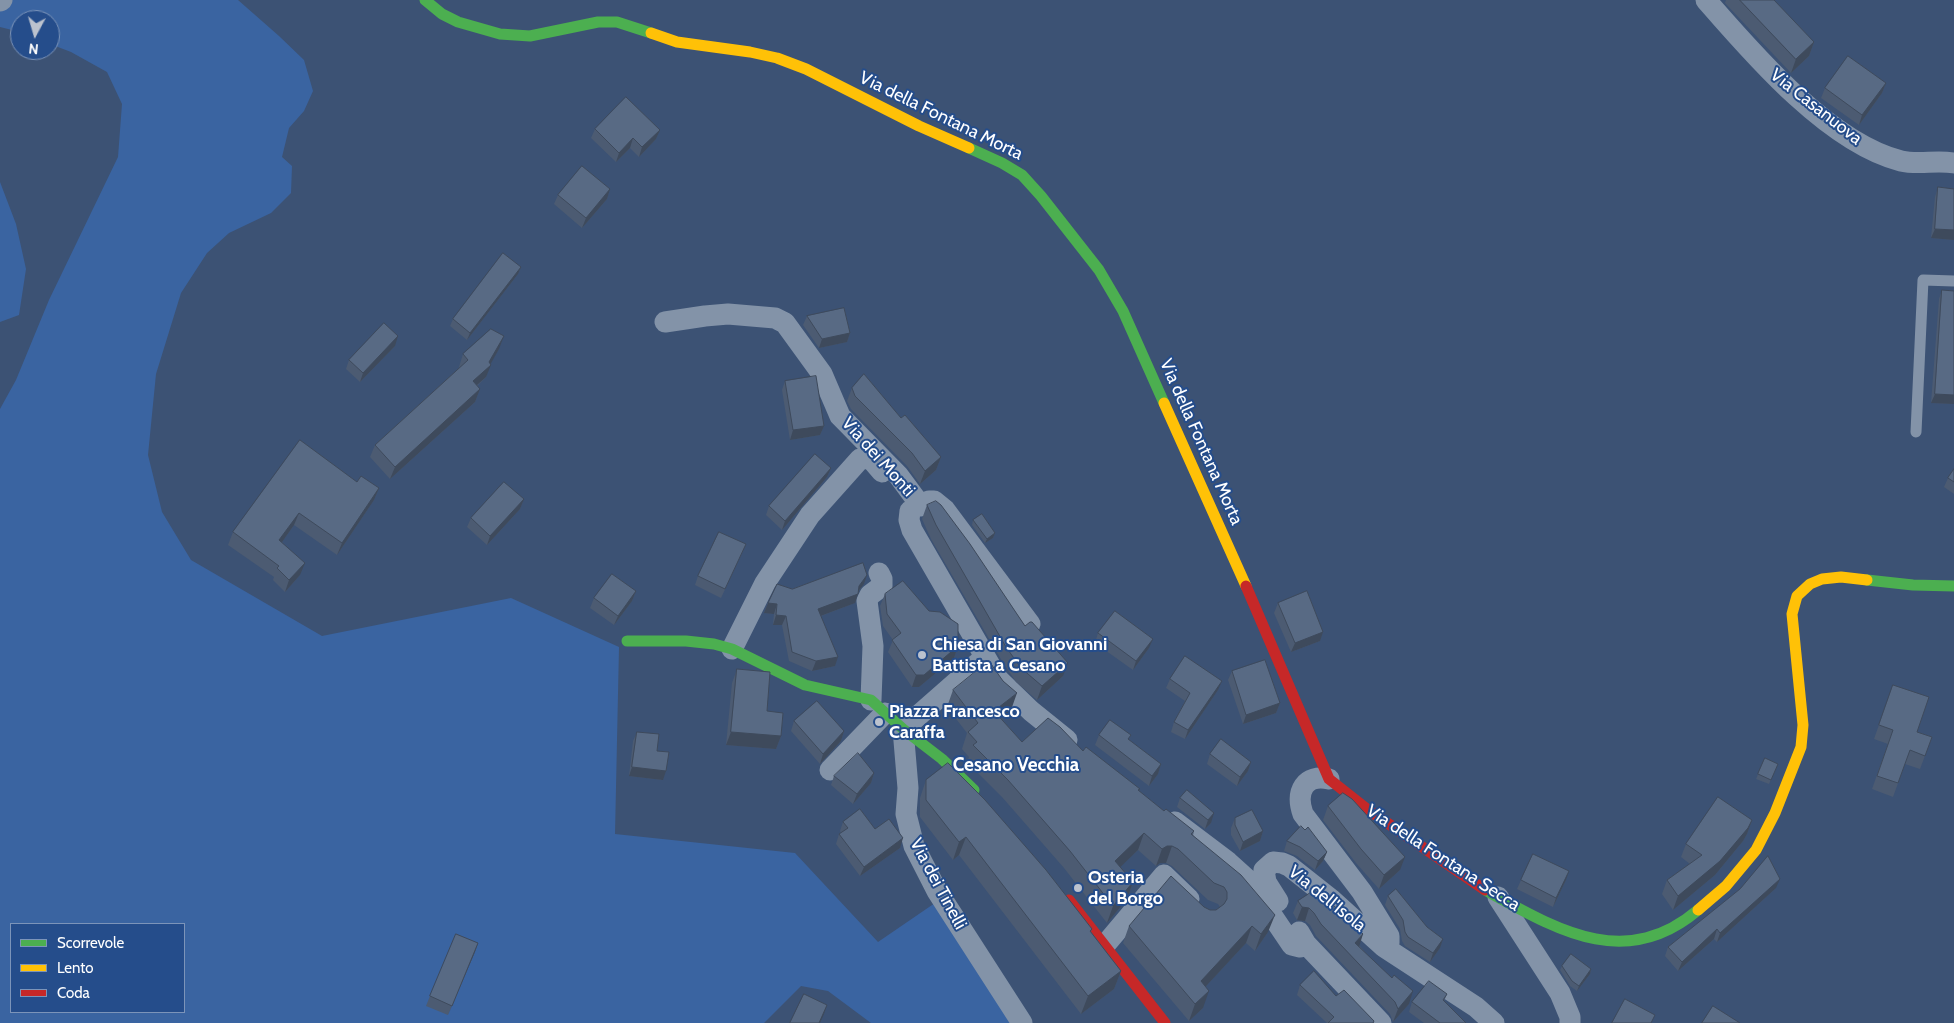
<!DOCTYPE html>
<html>
<head>
<meta charset="utf-8">
<style>
	body { margin:0 }
	#map { position:relative; width:1954px; height:1023px; overflow:hidden; background:#3c5274; font-family:Cabin,sans-serif }
	canvas { display:block }
	.legend { position:absolute; left:10px; top:923px; width:175px; height:90px; box-sizing:border-box; background:#254d8b; border:1px solid #7c94b9; margin:0; padding:6px 9px; list-style:none; font-size:15px; color:#fff }
	.legend li { display:flex; align-items:center; gap:10px; height:25px }
	.legend b { width:25px; border:1px solid #7c94b9 }
	.north { position:absolute; left:10px; top:10px; width:50px; height:50px; box-sizing:border-box; background:#254d8b; border:1px solid #7c94b9; border-radius:50%; rotate:186deg; font-size:14px; font-weight:700; line-height:20px; text-align:center; color:#fff }
	.north::after { content:''; display:block; margin:auto; width:18px; height:22px; background:#bbc2ce; clip-path:polygon(50% 0,100% 100%,50% 72%,0 100%) }
</style>
</head>
<body>
<div id="map">
<canvas width="1954" height="1023"></canvas>
<ul class="legend">
<li><b style="height:6px;background:#4caf50"></b>Scorrevole</li>
<li><b style="height:6px;background:#ffc107"></b>Lento</li>
<li><b style="height:6px;background:#c62828"></b>Coda</li>
</ul>
<div class="north">N</div>
</div>
<script>
const c = document.querySelector('canvas').getContext('2d');
c.lineJoin = 'round';
function paint(path, color) {
  c.fillStyle = color;
  c.fill(path, 'evenodd');
}
function trace(path, color, width, dash) {
  c.strokeStyle = color;
  c.lineWidth = width;
  c.lineCap = dash ? 'butt' : 'round';
  c.setLineDash(dash || []);
  c.stroke(path);
}
function write(font, color, halo, rows, align = 'center') {
  c.font = font + ' Cabin,sans-serif';
  c.lineWidth = 4;
  c.setLineDash([]);
  c.textBaseline = 'middle';
  c.strokeStyle = halo;
  c.fillStyle = color;
  for (const [text, x, y, turn = 0] of rows) {
    c.save();
    c.translate(x, y);
    c.rotate((+turn || 0) * Math.PI / 180);
    c.textAlign = isNaN(turn) ? turn : align;
    if (halo) c.strokeText(text, 0, 0);
    c.fillText(text, 0, 0);
    c.restore();
  }
}
const green = new Path2D(`
	M 0,0 L 238,0 L 279,36 L 304,60 L 313,91 L 304,111 L 289,128 L 282,157 L 292,166 L 291,193 L 271,213 L 229,233 L 207,253 L 181,293 L 156,374 L 148,455 L 162,512 L 191,560 L 322,636 L 511,598 L 619,647 L 615,834 L 795,853 L 878,942 L 935,903 L 1012,1023 L 871,1023 L 828,991 L 801,986 L 764,1023 L 0,1023 L 0,409 L 16,380 L 49,300 L 118,157 L 122,104 L 107,72 L 71,52 L 50,44 L 50,20 L 20,20 L 20,32 L 0,27 ZM 11,924 L 184,924 L 184,1012 L 11,1012 Z
	M 0,182 L 16,224 L 26,269 L 19,315 L 0,322 Z`);
const lane = new Path2D(`
	M 1916,432 L 1923,280 L 1954,281`);
const street = new Path2D(`
	M 1706,0 C 1753,54 1829,143 1901,161 C 1918,165 1936,160 1954,163
	M 0,1 L 2,0
	M 665,322 L 705,316 L 728,314 L 775,318 L 785,323 L 822,374 L 840,416 L 898,475 L 921,506
	M 919,506 L 929,501 L 934,501 L 945,510 L 1030,624
	M 910,511 L 909,520 L 912,530 L 998,679 L 1031,711 L 1067,740
	M 732,649 L 765,583 L 810,515 L 860,459 L 870,458 L 882,472
	M 985,657 L 903,729 L 908,788 L 906,814 L 914,846 L 937,891 L 1022,1023
	M 871,700 L 873,646 L 867,601 L 870,595 L 882,586 L 882,579 L 879,573
	M 830,770 L 885,713
	M 1175,822 L 1228,862 L 1248,880 L 1292,945 L 1300,947 L 1306,944
	M 1498,897 L 1560,993 L 1570,1017 L 1570,1023
	M 1278,901 L 1266,882 L 1264,870 L 1273,862 L 1282,863 L 1289,866 L 1332,900 L 1384,947 L 1389,943 L 1389,936 L 1362,892 L 1303,814 C 1295,791 1305,774 1329,779
	M 1299,932 L 1306,944 L 1381,1023
	M 1105,945 L 1164,875 L 1189,899
	M 1384,947 L 1476,1007 L 1494,1023`);
const fast = new Path2D(`
	M 425,0 L 442,14 L 458,22 L 500,34 L 530,36 L 598,22 L 617,22 L 651,33
	M 969,148 L 1002,163 L 1022,175 L 1041,196 L 1099,270 L 1123,311 L 1164,403
	M 1867,580 L 1913,585 L 1954,586
	M 627,641 L 686,641 L 714,644 L 732,649 L 805,685 L 871,700 L 903,729 L 942,759 L 974,790
	M 1485,890 C 1556,929 1625,972 1698,910`);
const slow = new Path2D(`
	M 651,33 L 677,42 L 750,52 L 777,58 L 806,69 L 919,126 L 969,148
	M 1164,403 L 1246,586
	M 1698,910 L 1726,886 L 1756,850 L 1775,813 L 1801,747 L 1803,725 L 1792,614 L 1797,596 L 1810,584 L 1822,579 L 1841,577 L 1867,580`);
const jam = new Path2D(`
	M 1246,586 L 1329,779 L 1367,809 L 1485,890
	M 1069,900 L 1165,1023`);
const wall = new Path2D(`
	M 1726,0 L 1774,0 L 1814,42 L 1809,56 L 1791,73 L 1725,3 Z
	M 1886,83 L 1882,93 L 1859,125 L 1821,98 L 1825,88 Z
	M 595,129 L 660,130 L 656,139 L 639,157 L 630,148 L 616,162 L 591,138 Z
	M 1938,187 L 1954,189 L 1954,240 L 1931,238 L 1935,197 Z
	M 610,189 L 607,199 L 582,228 L 554,204 L 558,195 Z
	M 521,267 L 518,274 L 467,340 L 450,326 L 453,319 Z
	M 1942,290 L 1954,291 L 1954,404 L 1931,403 L 1939,299 Z
	M 807,316 L 850,333 L 847,342 L 819,348 L 803,325 Z
	M 395,346 L 360,382 L 346,369 L 349,360 Z
	M 499,349 L 490,364 L 486,377 L 477,386 L 480,389 L 475,402 L 390,479 L 370,457 L 375,445 L 460,367 L 459,367 L 463,354 Z
	M 785,381 L 824,426 L 820,435 L 790,440 L 782,390 Z
	M 852,388 L 901,418 L 941,457 L 936,470 L 920,484 L 907,466 L 851,409 L 847,401 Z
	M 831,468 L 827,477 L 782,530 L 766,515 L 769,506 Z
	M 1954,469 L 1954,494 L 1944,487 L 1948,478 Z
	M 357,482 L 379,488 L 374,500 L 337,555 L 294,525 L 282,542 L 300,575 L 285,592 L 273,580 L 274,577 L 228,545 L 233,532 Z
	M 524,499 L 520,509 L 487,545 L 467,527 L 471,518 Z
	M 927,505 L 1025,626 L 1063,676 L 1037,700 L 1016,682 L 1002,661 L 931,539 L 922,519 Z
	M 973,520 L 995,533 L 993,538 L 985,543 L 972,525 Z
	M 746,544 L 742,553 L 721,598 L 695,585 L 698,576 Z
	M 864,584 L 858,592 L 855,603 L 821,616 L 835,666 L 812,671 L 789,661 L 782,625 L 773,625 L 774,614 L 764,613 L 768,603 L 792,589 Z
	M 636,591 L 632,601 L 614,625 L 590,608 L 594,598 Z
	M 885,594 L 929,611 L 958,646 L 954,658 L 919,687 L 912,687 L 888,652 L 893,640 L 883,626 L 880,606 Z
	M 1278,603 L 1320,641 L 1291,652 L 1274,613 Z
	M 1098,633 L 1149,648 L 1133,670 L 1095,643 Z
	M 737,669 L 767,711 L 781,736 L 776,749 L 726,745 L 732,683 Z
	M 1232,671 L 1280,703 L 1276,713 L 1243,724 L 1228,680 Z
	M 1170,679 L 1218,690 L 1185,739 L 1171,732 L 1174,722 L 1185,701 L 1166,688 Z
	M 1893,685 L 1917,732 L 1932,737 L 1920,769 L 1905,764 L 1893,797 L 1872,789 L 1888,744 L 1874,739 Z
	M 953,690 L 1011,710 L 1001,718 L 1022,742 L 1083,751 L 1140,789 L 1139,791 L 1164,811 L 1194,831 L 1193,835 L 1268,932 L 1255,951 L 1246,943 L 1205,987 L 1203,1008 L 1189,1021 L 1123,943 L 1129,926 L 1204,907 L 1210,910 L 1216,910 L 1220,907 L 1218,904 L 1208,900 L 1172,866 L 1166,863 L 1160,863 L 1156,866 L 1138,850 L 1120,867 L 1133,882 L 1127,899 L 1107,923 L 1064,868 L 1002,797 L 967,762 L 969,757 L 962,749 L 967,733 L 947,707 Z
	M 794,721 L 844,731 L 841,741 L 820,764 L 791,731 Z
	M 637,732 L 657,751 L 663,780 L 629,776 L 633,741 Z
	M 1099,735 L 1129,740 L 1161,764 L 1158,774 L 1149,786 L 1095,745 Z
	M 1210,754 L 1251,762 L 1248,771 L 1237,786 L 1207,764 Z
	M 1765,758 L 1778,764 L 1769,784 L 1756,779 Z
	M 874,773 L 871,783 L 853,804 L 831,785 L 834,776 Z
	M 926,780 L 1092,929 L 1091,932 L 1121,971 L 1114,989 L 1081,1014 L 959,855 L 953,860 L 920,817 L 920,798 Z
	M 1187,790 L 1211,823 L 1205,829 L 1177,807 L 1180,798 Z
	M 1328,806 L 1400,870 L 1379,889 L 1356,863 L 1323,820 Z
	M 1235,818 L 1263,831 L 1260,841 L 1240,851 L 1231,835 L 1231,828 Z
	M 1752,820 L 1747,834 L 1743,841 L 1715,875 L 1673,910 L 1662,894 L 1667,880 L 1690,864 L 1681,857 L 1686,844 Z
	M 843,822 L 875,829 L 900,848 L 860,876 L 836,844 L 839,834 L 841,833 L 840,831 Z
	M 1287,841 L 1327,852 L 1323,861 L 1315,870 L 1297,856 L 1284,851 Z
	M 1521,880 L 1566,880 L 1553,907 L 1517,889 Z
	M 1776,888 L 1717,942 L 1714,939 L 1678,971 L 1665,956 L 1668,947 Z
	M 1388,896 L 1427,927 L 1440,948 L 1430,962 L 1405,946 L 1402,941 L 1400,929 L 1385,905 Z
	M 1298,901 L 1326,906 L 1409,1004 L 1393,1022 L 1390,1014 L 1316,936 L 1310,925 L 1305,921 L 1297,920 L 1293,913 Z
	M 478,943 L 448,1015 L 426,1006 L 430,996 Z
	M 1562,966 L 1591,969 L 1590,974 L 1577,991 L 1570,986 L 1560,970 Z
	M 1300,985 L 1336,996 L 1374,1021 L 1374,1023 L 1327,1023 L 1297,995 Z
	M 1447,994 L 1444,1001 L 1466,1023 L 1424,1023 L 1409,1012 L 1412,1002 Z`);
const shadedWall = new Path2D(`
	M 1814,42 L 1809,56 L 1791,73 L 1796,59 Z
	M 1886,83 L 1882,93 L 1859,125 L 1862,115 Z
	M 660,130 L 656,139 L 639,157 L 642,147 Z
	M 633,138 L 630,148 L 616,162 L 619,153 Z
	M 610,189 L 607,199 L 582,228 L 586,218 Z
	M 1935,229 L 1954,230 L 1954,240 L 1931,238 Z
	M 521,267 L 518,274 L 467,340 L 470,333 Z
	M 850,333 L 847,342 L 819,348 L 822,339 Z
	M 398,336 L 395,346 L 360,382 L 363,373 Z
	M 504,336 L 499,349 L 490,365 L 491,365 L 486,377 L 468,393 L 473,381 L 489,362 Z
	M 480,389 L 475,402 L 390,479 L 395,467 Z
	M 1935,394 L 1954,395 L 1954,404 L 1931,403 Z
	M 824,426 L 820,435 L 790,440 L 793,430 Z
	M 941,457 L 936,470 L 920,484 L 925,471 Z
	M 831,468 L 827,477 L 782,530 L 785,521 Z
	M 379,488 L 374,500 L 337,555 L 342,543 Z
	M 524,499 L 520,509 L 487,545 L 490,536 Z
	M 299,513 L 294,525 L 275,552 L 279,540 Z
	M 995,533 L 993,538 L 985,543 L 987,539 Z
	M 305,563 L 300,575 L 285,592 L 289,580 Z
	M 867,575 L 864,584 L 856,594 L 858,594 L 855,603 L 815,618 L 818,609 L 859,586 Z
	M 636,591 L 632,601 L 614,625 L 618,616 Z
	M 768,603 L 777,604 L 774,614 L 764,613 Z
	M 776,615 L 786,616 L 782,625 L 773,625 Z
	M 1323,632 L 1320,641 L 1291,652 L 1295,643 Z
	M 1153,639 L 1149,648 L 1133,670 L 1136,661 Z
	M 958,646 L 954,658 L 919,687 L 912,687 L 916,675 Z
	M 838,657 L 835,666 L 812,671 L 816,661 Z
	M 1068,663 L 1063,676 L 1037,700 L 1042,686 Z
	M 1222,681 L 1218,690 L 1185,739 L 1188,730 Z
	M 1017,693 L 1011,710 L 988,728 L 994,711 Z
	M 1280,703 L 1276,713 L 1243,724 L 1246,715 Z
	M 844,731 L 841,741 L 820,764 L 823,754 Z
	M 731,732 L 781,736 L 776,749 L 726,745 Z
	M 1251,762 L 1248,771 L 1237,786 L 1240,777 Z
	M 1161,764 L 1158,774 L 1149,786 L 1152,776 Z
	M 632,767 L 666,771 L 663,780 L 629,776 Z
	M 874,773 L 871,783 L 853,804 L 857,794 Z
	M 1214,813 L 1211,823 L 1205,829 L 1208,820 Z
	M 1752,820 L 1747,834 L 1743,841 L 1715,875 L 1673,910 L 1678,896 Z
	M 1263,831 L 1260,841 L 1240,851 L 1243,842 Z
	M 1144,833 L 1138,850 L 1109,878 L 1115,861 Z
	M 966,837 L 959,855 L 953,860 L 959,842 Z
	M 903,838 L 900,848 L 860,876 L 864,867 Z
	M 1167,846 L 1172,846 L 1166,863 L 1160,863 L 1156,866 L 1162,849 Z
	M 1327,852 L 1323,861 L 1315,870 L 1318,861 Z
	M 1405,857 L 1400,870 L 1379,889 L 1384,875 Z
	M 1569,871 L 1566,880 L 1553,907 L 1556,898 Z
	M 1780,879 L 1776,888 L 1717,942 L 1720,933 Z
	M 1133,882 L 1127,899 L 1107,923 L 1113,906 Z
	M 1302,907 L 1309,908 L 1305,921 L 1297,920 Z
	M 1275,915 L 1268,932 L 1255,951 L 1261,934 Z
	M 1252,926 L 1246,943 L 1195,998 L 1201,981 Z
	M 1717,929 L 1714,939 L 1678,971 L 1682,962 Z
	M 1363,934 L 1359,947 L 1355,943 Z
	M 1443,939 L 1440,948 L 1430,962 L 1433,953 Z
	M 478,943 L 475,952 L 448,1015 L 452,1006 Z
	M 1591,969 L 1590,974 L 1577,991 L 1579,986 Z
	M 1121,971 L 1114,989 L 1081,1014 L 1088,996 Z
	M 1209,991 L 1203,1008 L 1189,1021 L 1195,1004 Z
	M 1413,991 L 1409,1004 L 1393,1022 L 1398,1009 Z
	M 827,1005 L 824,1014 L 820,1023 L 819,1023 Z`);
const building = new Path2D(`
	M 1740,0 L 1774,0 L 1814,42 L 1796,59 Z
	M 1848,56 L 1886,83 L 1862,115 L 1825,88 Z
	M 626,97 L 660,130 L 642,147 L 633,138 L 619,153 L 595,129 Z
	M 582,166 L 610,189 L 586,218 L 558,195 Z
	M 1938,187 L 1954,189 L 1954,230 L 1935,229 Z
	M 503,253 L 521,267 L 470,333 L 453,319 Z
	M 1942,290 L 1954,291 L 1954,395 L 1935,394 Z
	M 844,308 L 850,333 L 822,339 L 807,316 Z
	M 384,323 L 398,336 L 363,373 L 349,360 Z
	M 491,329 L 504,336 L 489,362 L 491,365 L 473,381 L 480,389 L 395,467 L 375,445 L 468,360 L 463,354 Z
	M 864,374 L 901,418 L 905,415 L 941,457 L 925,471 L 912,453 L 855,396 L 852,388 Z
	M 816,376 L 824,426 L 793,430 L 785,381 Z
	M 300,440 L 357,482 L 361,476 L 379,488 L 342,543 L 299,513 L 279,540 L 305,563 L 289,580 L 277,568 L 279,566 L 233,532 Z
	M 815,454 L 831,468 L 785,521 L 769,506 Z
	M 1954,469 L 1954,482 L 1948,478 Z
	M 504,482 L 524,499 L 490,536 L 471,518 Z
	M 936,501 L 941,505 L 970,544 L 1025,626 L 1030,622 L 1032,622 L 1068,663 L 1042,686 L 1021,668 L 1006,647 L 936,525 L 927,505 Z
	M 982,514 L 995,533 L 987,539 L 973,520 Z
	M 719,532 L 746,544 L 725,589 L 698,576 Z
	M 863,563 L 867,575 L 859,586 L 858,594 L 818,609 L 838,657 L 816,661 L 792,652 L 786,616 L 776,615 L 777,604 L 768,603 L 777,584 L 792,589 Z
	M 612,574 L 636,591 L 618,616 L 594,598 Z
	M 903,581 L 929,611 L 940,612 L 958,624 L 958,646 L 924,675 L 916,675 L 892,640 L 901,633 L 887,614 L 885,594 Z
	M 1307,591 L 1323,632 L 1295,643 L 1278,603 Z
	M 1115,611 L 1153,639 L 1136,661 L 1098,633 Z
	M 1185,656 L 1222,681 L 1188,730 L 1174,722 L 1190,693 L 1170,679 Z
	M 1265,660 L 1280,703 L 1246,715 L 1232,671 Z
	M 989,661 L 1003,681 L 1017,693 L 994,711 L 1022,742 L 1048,718 L 1060,727 L 1083,751 L 1086,747 L 1140,789 L 1138,790 L 1164,811 L 1166,809 L 1194,831 L 1191,834 L 1241,875 L 1275,915 L 1261,934 L 1252,926 L 1201,981 L 1209,991 L 1195,1004 L 1129,926 L 1171,876 L 1204,907 L 1210,910 L 1216,910 L 1224,904 L 1227,899 L 1227,892 L 1224,887 L 1214,883 L 1178,849 L 1172,846 L 1167,846 L 1162,849 L 1144,833 L 1115,861 L 1133,882 L 1113,906 L 1070,851 L 1008,780 L 973,745 L 977,742 L 968,732 L 978,723 L 953,690 Z
	M 737,669 L 770,672 L 767,711 L 783,713 L 781,736 L 731,732 Z
	M 1893,685 L 1929,697 L 1917,732 L 1932,737 L 1925,756 L 1910,750 L 1898,783 L 1877,776 L 1893,730 L 1879,725 Z
	M 817,701 L 844,731 L 823,754 L 794,721 Z
	M 1110,720 L 1131,735 L 1128,739 L 1161,764 L 1152,776 L 1099,735 Z
	M 637,732 L 659,734 L 657,751 L 669,752 L 666,771 L 632,767 Z
	M 1221,739 L 1251,762 L 1240,777 L 1210,754 Z
	M 858,753 L 874,773 L 857,794 L 834,776 Z
	M 1765,758 L 1778,764 L 1771,780 L 1758,774 Z
	M 948,763 L 985,800 L 1046,870 L 1092,929 L 1090,931 L 1121,971 L 1088,996 L 966,837 L 959,842 L 926,800 L 926,780 Z
	M 1187,790 L 1214,813 L 1208,820 L 1180,798 Z
	M 1343,793 L 1352,799 L 1405,857 L 1384,875 L 1361,849 L 1328,806 Z
	M 1718,797 L 1752,820 L 1748,828 L 1720,861 L 1678,896 L 1667,880 L 1702,855 L 1686,844 Z
	M 860,809 L 875,829 L 889,819 L 903,838 L 864,867 L 839,834 L 848,828 L 843,822 Z
	M 1252,810 L 1263,831 L 1243,842 L 1235,825 L 1235,818 Z
	M 1301,826 L 1305,830 L 1308,827 L 1327,852 L 1318,861 L 1300,847 L 1287,841 Z
	M 1533,854 L 1569,871 L 1556,898 L 1521,880 Z
	M 1768,856 L 1780,879 L 1720,933 L 1717,929 L 1682,962 L 1668,947 L 1740,889 Z
	M 1396,889 L 1427,927 L 1443,939 L 1433,953 L 1408,937 L 1405,932 L 1403,920 L 1388,896 Z
	M 1315,890 L 1326,906 L 1330,902 L 1363,934 L 1355,943 L 1392,978 L 1394,975 L 1413,991 L 1398,1009 L 1395,1002 L 1321,924 L 1314,913 L 1309,908 L 1302,907 L 1298,901 Z
	M 456,934 L 478,943 L 452,1006 L 430,996 Z
	M 1571,954 L 1591,969 L 1579,986 L 1572,981 L 1562,966 Z
	M 1314,971 L 1336,996 L 1344,990 L 1374,1021 L 1373,1023 L 1328,1023 L 1334,1017 L 1300,985 Z
	M 1429,981 L 1447,994 L 1443,1000 L 1466,1023 L 1440,1023 L 1412,1002 Z
	M 804,994 L 827,1005 L 819,1023 L 790,1023 Z
	M 1625,999 L 1655,1015 L 1651,1023 L 1612,1023 Z
	M 1713,1006 L 1740,1023 L 1702,1023 Z`);
const markers = [
	[922,655,5,"#bbc2ce"],
	[879,722,5,"#bbc2ce"],
	[1078,888,5,"#bbc2ce"]
];
const streetNames = [
	["Via Casanuova",1816,107,38],
	["Via della Fontana Morta",941,116,26],
	["Via della Fontana Morta",1201,442,66],
	["Via dei Monti",878,457,48],
	["Via della Fontana Secca",1443,858,33],
	["Via dei Tinelli",938,884,62],
	["Via dell'Isola",1327,899,39]
];
const poiNames = [
	["Chiesa di San Giovanni",932,645],
	["Battista a Cesano",932,666],
	["Piazza Francesco",889,712],
	["Caraffa",889,733],
	["Osteria",1088,878],
	["del Borgo",1088,899]
];
const neighbourhoodNames = [
	["Cesano Vecchia",1016,765]
];
paint(green, '#3a64a1');
trace(lane, '#8393a8', 11);
trace(street, '#8393a8', 21);
trace(fast, '#4caf50', 11);
trace(slow, '#ffc107', 11);
trace(jam, '#c62828', 11);
paint(wall, '#4c5b72');
paint(shadedWall, '#3e4a5c');
paint(building, '#586a84');
trace(building, '#3e4a5c', 1);
for (const [x, y, r, color] of markers) {
  const dot = new Path2D();
  dot.arc(x, y, r, 0, 2 * Math.PI);
  c.fillStyle = color;
  c.fill(dot);
  trace(dot, '#254d8b', 2);
}
write('18px', '#fff', '#254d8b', streetNames);
write('bold 18px', '#fff', '#254d8b', poiNames, 'left');
write('bold 19px', '#fff', '#254d8b', neighbourhoodNames);
</script>
</body>
</html>
